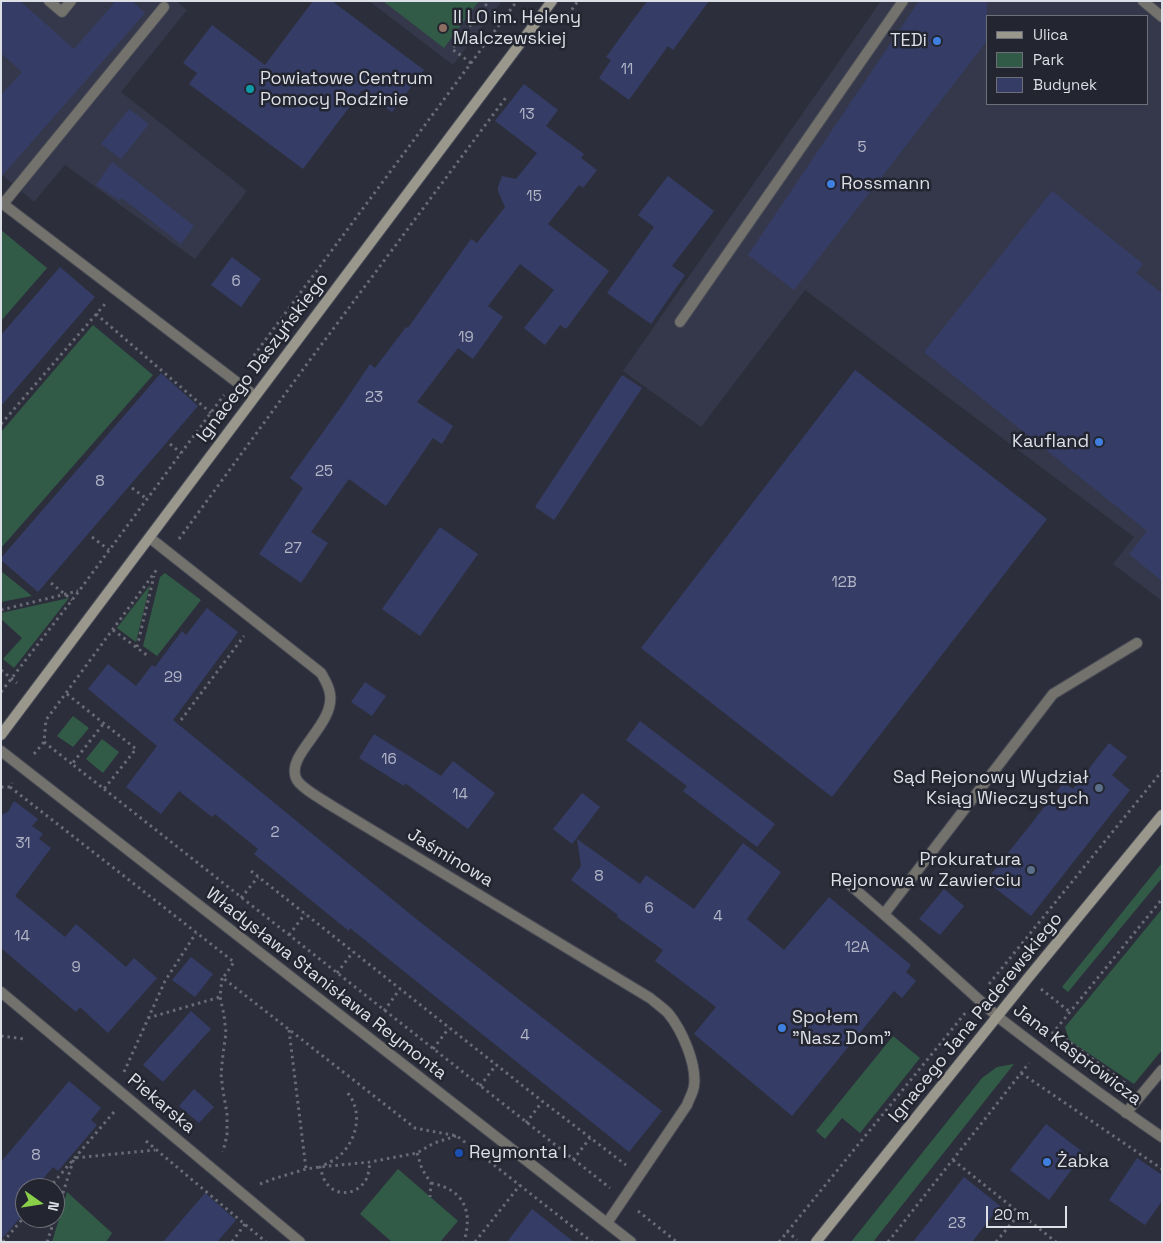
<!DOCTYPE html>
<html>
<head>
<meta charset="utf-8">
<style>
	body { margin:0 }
	#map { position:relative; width:1163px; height:1243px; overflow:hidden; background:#2c2f3b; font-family:"Space Grotesk",sans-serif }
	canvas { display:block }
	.frame { position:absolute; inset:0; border:2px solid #dddfe6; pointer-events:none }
	.legend { position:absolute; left:986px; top:15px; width:162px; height:90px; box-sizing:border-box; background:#232530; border:1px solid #6d6f79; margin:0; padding:6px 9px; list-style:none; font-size:15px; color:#dddfe6 }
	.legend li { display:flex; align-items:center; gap:10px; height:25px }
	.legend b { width:25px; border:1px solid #6d6f79 }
	.north { position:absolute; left:15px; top:1178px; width:50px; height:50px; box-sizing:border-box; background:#232530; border:1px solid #6d6f79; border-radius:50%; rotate:103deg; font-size:14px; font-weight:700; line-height:20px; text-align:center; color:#dddfe6 }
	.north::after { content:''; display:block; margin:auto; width:18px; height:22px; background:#89cf49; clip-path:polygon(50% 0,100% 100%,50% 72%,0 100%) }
	.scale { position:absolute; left:986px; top:1206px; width:81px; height:22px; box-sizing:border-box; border:2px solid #dddfe6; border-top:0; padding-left:6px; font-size:15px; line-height:18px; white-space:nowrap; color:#dddfe6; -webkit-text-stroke:4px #232530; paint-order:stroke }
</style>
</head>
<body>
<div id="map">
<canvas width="1163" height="1243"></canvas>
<div class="frame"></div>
<ul class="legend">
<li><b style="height:6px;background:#9a978d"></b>Ulica</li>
<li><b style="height:14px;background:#325b47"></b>Park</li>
<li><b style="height:14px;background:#353d67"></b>Budynek</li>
</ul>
<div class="north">N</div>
<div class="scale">20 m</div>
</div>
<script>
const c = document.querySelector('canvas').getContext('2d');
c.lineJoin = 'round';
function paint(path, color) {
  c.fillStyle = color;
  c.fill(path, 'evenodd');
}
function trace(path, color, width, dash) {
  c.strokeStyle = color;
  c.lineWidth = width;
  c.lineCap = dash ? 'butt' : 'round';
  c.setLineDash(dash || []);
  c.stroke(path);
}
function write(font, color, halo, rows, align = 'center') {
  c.font = font + ' "Space Grotesk",sans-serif';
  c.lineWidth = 5;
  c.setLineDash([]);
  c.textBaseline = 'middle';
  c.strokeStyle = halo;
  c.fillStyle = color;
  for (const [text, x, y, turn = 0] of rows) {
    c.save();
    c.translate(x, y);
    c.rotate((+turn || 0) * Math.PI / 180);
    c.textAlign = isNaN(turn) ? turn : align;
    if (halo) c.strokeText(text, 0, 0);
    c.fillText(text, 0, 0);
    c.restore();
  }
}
const built = new Path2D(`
	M 1,1 L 176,1 L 187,10 L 121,92 L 247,191 L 195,259 L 65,165 L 34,202 L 1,174 Z
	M 369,1 L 502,1 L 453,65 Z
	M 881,1 L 1162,1 L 1162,601 L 1113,564 L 1134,537 L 805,290 L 701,427 L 623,371 ZM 987,16 L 1147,16 L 1147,104 L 987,104 Z`);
const green = new Path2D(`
	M 383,1 L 479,1 L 444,48 Z
	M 1,230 L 47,268 L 1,321 Z
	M 93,325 L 153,375 L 1,548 L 1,432 Z
	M 1,571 L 32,596 L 1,602 Z
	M 165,573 L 201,600 L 157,656 L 143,646 L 160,577 Z
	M 150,585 L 136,642 L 117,628 Z
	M 69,598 L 14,668 L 3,659 L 22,638 L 1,619 L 1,613 Z
	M 73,716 L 89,728 L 73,747 L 57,736 Z
	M 102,739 L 119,752 L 103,773 L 86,759 Z
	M 1162,863 L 1162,878 L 1068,992 L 1062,987 Z
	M 1162,909 L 1162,1050 L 1134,1084 L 1069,1040 L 1065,1027 Z
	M 893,1036 L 920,1058 L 860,1133 L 842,1118 L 825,1139 L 816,1131 Z
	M 1014,1064 L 873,1242 L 851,1242 L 982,1078 L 997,1067 Z
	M 398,1169 L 458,1221 L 440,1242 L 392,1242 L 360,1214 Z
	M 67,1192 L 112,1233 L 106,1242 L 52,1242 Z`);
const building = new Path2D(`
	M 1,1 L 20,1 L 74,49 L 116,1 L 132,1 L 145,13 L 1,177 L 1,95 L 22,72 L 1,53 Z
	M 313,1 L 332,1 L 424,70 L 392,112 L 362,90 L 303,169 L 189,84 L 197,73 L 183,63 L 212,25 L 265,65 Z
	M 647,1 L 709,1 L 673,50 L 668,46 L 629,100 L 599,78 L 611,60 L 606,57 Z
	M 919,1 L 987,1 L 987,41 L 794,290 L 748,255 Z
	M 524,84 L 558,110 L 546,126 L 584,154 L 581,158 L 597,170 L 583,188 L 579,185 L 548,224 L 609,271 L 566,329 L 560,325 L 545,345 L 524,328 L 554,290 L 520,264 L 488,306 L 503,317 L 473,359 L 458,348 L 417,402 L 453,426 L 442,444 L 433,438 L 386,506 L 349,479 L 311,532 L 328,543 L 301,583 L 259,554 L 303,488 L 290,478 L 341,407 L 370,364 L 375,368 L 406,327 L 408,328 L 471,239 L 477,243 L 505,207 L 498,191 L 498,187 L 502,176 L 516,179 L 537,153 L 495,121 Z
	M 129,109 L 149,124 L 121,159 L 101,144 Z
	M 112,162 L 194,226 L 181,244 L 122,198 L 120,201 L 96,185 Z
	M 668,176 L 714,211 L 672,266 L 685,275 L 651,324 L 607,293 L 654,227 L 638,215 Z
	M 1052,191 L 1143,264 L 1136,273 L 1162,293 L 1162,581 L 1129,554 L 1147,531 L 924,352 Z
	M 232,257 L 261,279 L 241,307 L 211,285 Z
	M 60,267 L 95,297 L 1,406 L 1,335 Z
	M 855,370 L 1047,519 L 832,797 L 641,648 Z
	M 161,373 L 198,406 L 38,592 L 1,560 L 1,558 Z
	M 622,375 L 642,388 L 554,520 L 535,507 Z
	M 440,527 L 478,554 L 420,636 L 382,609 Z
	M 207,608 L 238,632 L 173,720 L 420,922 L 662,1111 L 629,1152 L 350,928 L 349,931 L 254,854 L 258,849 L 215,814 L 212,817 L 179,791 L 161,814 L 126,787 L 157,746 L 88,689 L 108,664 L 136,686 L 152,665 L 155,667 L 182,631 L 186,635 Z
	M 365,682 L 386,696 L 372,716 L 351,702 Z
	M 640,721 L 775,824 L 757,847 L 683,791 L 687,786 L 626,740 Z
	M 374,734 L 441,776 L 453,761 L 495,793 L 468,829 L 405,783 L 404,786 L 359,758 Z
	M 1109,743 L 1127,757 L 1112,775 L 1130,790 L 1031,916 L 986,881 L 1064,782 L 1073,789 Z
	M 582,793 L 600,807 L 572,844 L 553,829 Z
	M 14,801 L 38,819 L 32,826 L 43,834 L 39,839 L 51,848 L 15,896 L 65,937 L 76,924 L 126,967 L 134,958 L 157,978 L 108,1033 L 80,1007 L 76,1012 L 1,948 L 1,815 L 8,812 Z
	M 577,839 L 640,884 L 646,875 L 694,909 L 743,843 L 781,872 L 747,919 L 784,950 L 829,897 L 911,965 L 906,972 L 916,981 L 902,998 L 894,991 L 792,1116 L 694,1034 L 716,1007 L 655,961 L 663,950 L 617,917 L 618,915 L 571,880 L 581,866 Z
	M 944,889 L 964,906 L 940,935 L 919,919 Z
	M 191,957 L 213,974 L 195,997 L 172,980 Z
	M 191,1011 L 211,1029 L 163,1082 L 143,1065 Z
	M 69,1081 L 101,1108 L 91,1120 L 97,1125 L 58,1171 L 53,1167 L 35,1188 L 25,1188 L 25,1212 L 1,1240 L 1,1162 Z
	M 194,1089 L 214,1107 L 199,1123 L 179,1106 Z
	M 1046,1124 L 1084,1153 L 1049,1200 L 1010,1170 Z
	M 1137,1158 L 1162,1175 L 1162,1201 L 1145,1225 L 1109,1200 Z
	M 964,1177 L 1000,1206 L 972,1242 L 913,1242 Z
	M 205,1193 L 236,1220 L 217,1242 L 163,1242 Z
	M 532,1209 L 574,1242 L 507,1242 Z`);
const path = new Path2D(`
	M 568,15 L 578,1
	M 471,63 L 452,49 L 489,1
	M 96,314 L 211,413
	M 246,366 L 517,1
	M 1,424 L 105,304
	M 170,444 L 181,453
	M 132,488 L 147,499
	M 92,537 L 109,550
	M 179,539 L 307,364 L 507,96
	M 51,583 L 72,600
	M 1,610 L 78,591
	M 113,630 L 148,656
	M 137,647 L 154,576
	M 1,670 L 17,683
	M 1,692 L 79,591 L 224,395
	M 67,694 L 136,749 L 104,789 L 72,764 L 104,723
	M 181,720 L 244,636
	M 44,742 L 72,764
	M 34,754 L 44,742 L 46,720 L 158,568
	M 1,787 L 10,787 L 12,783
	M 10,787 L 234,962 L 223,978 L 415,1128 L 457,1136 L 592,1242
	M 104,789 L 610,1188
	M 251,871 L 542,1101 L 626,1165
	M 241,898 L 258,877
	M 289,935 L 305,914
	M 337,973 L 353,952
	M 222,978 L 220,997 L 224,1015 L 226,1033 L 223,1054 L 221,1074 L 223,1091 L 227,1113 L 227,1135 L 223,1152
	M 989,984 L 1162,771
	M 1041,989 L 1070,1012
	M 384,1011 L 400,989
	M 148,1018 L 220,997
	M 289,1030 L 306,1169
	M 1055,1031 L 1126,1084
	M 1052,1034 L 1162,899
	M 1,1036 L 25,1039
	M 433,1049 L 449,1028
	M 124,1072 L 165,981 L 196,933
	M 1021,1073 L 1162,1169
	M 480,1086 L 496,1065
	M 348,1093 C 350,1097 353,1100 354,1104 C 361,1122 353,1145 338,1157 C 333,1161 326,1164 320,1167 C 322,1173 323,1180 328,1185 C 338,1197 357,1194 365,1181 C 369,1176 369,1168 370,1162
	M 526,1123 L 542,1102
	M 146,1141 L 266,1242
	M 417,1153 L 422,1169 L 431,1183 L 430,1197
	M 573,1160 L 590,1138
	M 953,1160 L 1056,1242
	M 431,1183 C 464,1190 473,1210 464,1242
	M 260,1184 L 273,1179 L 306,1169 L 320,1167 L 370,1162 L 417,1153 L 434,1143 L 456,1136
	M 49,1188 L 114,1112
	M 638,1211 L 677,1242
	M 55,1218 L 74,1158 L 155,1150
	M 787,1231 L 797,1240
	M 3,1242 L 25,1216
	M 47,1242 L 55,1218
	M 232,1242 L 245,1224
	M 475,1242 L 520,1185
	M 779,1242 L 966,1012
	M 888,1242 L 1029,1063
	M 996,1242 L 1020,1213`);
const lane = new Path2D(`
	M 49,1 L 62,12 L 71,1
	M 1143,1 L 1162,17
	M 164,7 L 3,204 L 255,396
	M 680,322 L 903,1
	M 848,883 L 913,940 L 998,1017
	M 884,914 L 1053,694 L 1137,643
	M 1126,1113 L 1162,1070`);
const street = new Path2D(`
	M 150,538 L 321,673 C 325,680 329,686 330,694 C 335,725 286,754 296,778 C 299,787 323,800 332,806 L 650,998 C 656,1003 663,1008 668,1013 C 682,1030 697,1064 694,1086 C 693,1093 689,1099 687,1105 L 607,1223
	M 1,751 L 631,1242
	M 1,992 L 300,1242
	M 998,1017 C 1051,1058 1106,1099 1162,1137`);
const secondary = new Path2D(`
	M 1,735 L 552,1
	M 816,1242 L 1028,978 L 1162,815`);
const markers = [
	[443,28,5,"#8d6e63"],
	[937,41,5,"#3f7fe0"],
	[250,89,5,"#0f9aa8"],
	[831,184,5,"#3f7fe0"],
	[1099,442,5,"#3f7fe0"],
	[1099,788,5,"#5c6f8a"],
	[1031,870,5,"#5c6f8a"],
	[782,1028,5,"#3f7fe0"],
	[459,1153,5,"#1a4fb4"],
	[1047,1162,5,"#3f7fe0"]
];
const numberNames = [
	["11",627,70],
	["13",527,115],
	["5",862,148],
	["15",534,197],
	["6",236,282],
	["19",466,338],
	["23",374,398],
	["25",324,472],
	["8",100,482],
	["27",293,549],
	["12B",844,583],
	["29",173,678],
	["16",389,760],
	["14",460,795],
	["2",275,833],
	["31",23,844],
	["8",599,877],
	["6",649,909],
	["4",718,917],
	["14",22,937],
	["12A",857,948],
	["9",76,968],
	["4",525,1036],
	["8",36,1156],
	["23",957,1224]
];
const poiNames = [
	["II LO im. Heleny",453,18],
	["Malczewskiej",453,39],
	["TEDi",927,41,"right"],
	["Powiatowe Centrum",260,79],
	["Pomocy Rodzinie",260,100],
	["Rossmann",841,184],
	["Kaufland",1089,442,"right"],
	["Sąd Rejonowy Wydział",1089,778,"right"],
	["Ksiąg Wieczystych",1089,799,"right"],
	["Prokuratura",1021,860,"right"],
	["Rejonowa w Zawierciu",1021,881,"right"],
	["Społem",792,1018],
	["\"Nasz Dom\"",792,1039],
	["Reymonta I",469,1153],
	["Żabka",1057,1162]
];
const streetNames = [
	["Ignacego Daszyńskiego",263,358,-53],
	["Jaśminowa",450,858,31],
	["Władysława Stanisława Reymonta",326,984,38],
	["Ignacego Jana Paderewskiego",976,1018,-51],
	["Jana Kasprowicza",1077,1055,37],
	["Piekarska",161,1104,40]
];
paint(built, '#34384a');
paint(green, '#325b47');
paint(building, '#353d67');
trace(lane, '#484b56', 12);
trace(street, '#484b56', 12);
trace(secondary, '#484b56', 12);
trace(path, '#696b76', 3, [2.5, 4]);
trace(lane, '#74726c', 10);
trace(street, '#74726c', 10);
trace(secondary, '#9a978d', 10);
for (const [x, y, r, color] of markers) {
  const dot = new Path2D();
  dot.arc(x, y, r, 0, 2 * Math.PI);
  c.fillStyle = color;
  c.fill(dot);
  trace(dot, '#232530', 2);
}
write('15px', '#b3b6c6', null, numberNames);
write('18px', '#dddfe6', '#232530', poiNames, 'left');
write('18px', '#dddfe6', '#232530', streetNames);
</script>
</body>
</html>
